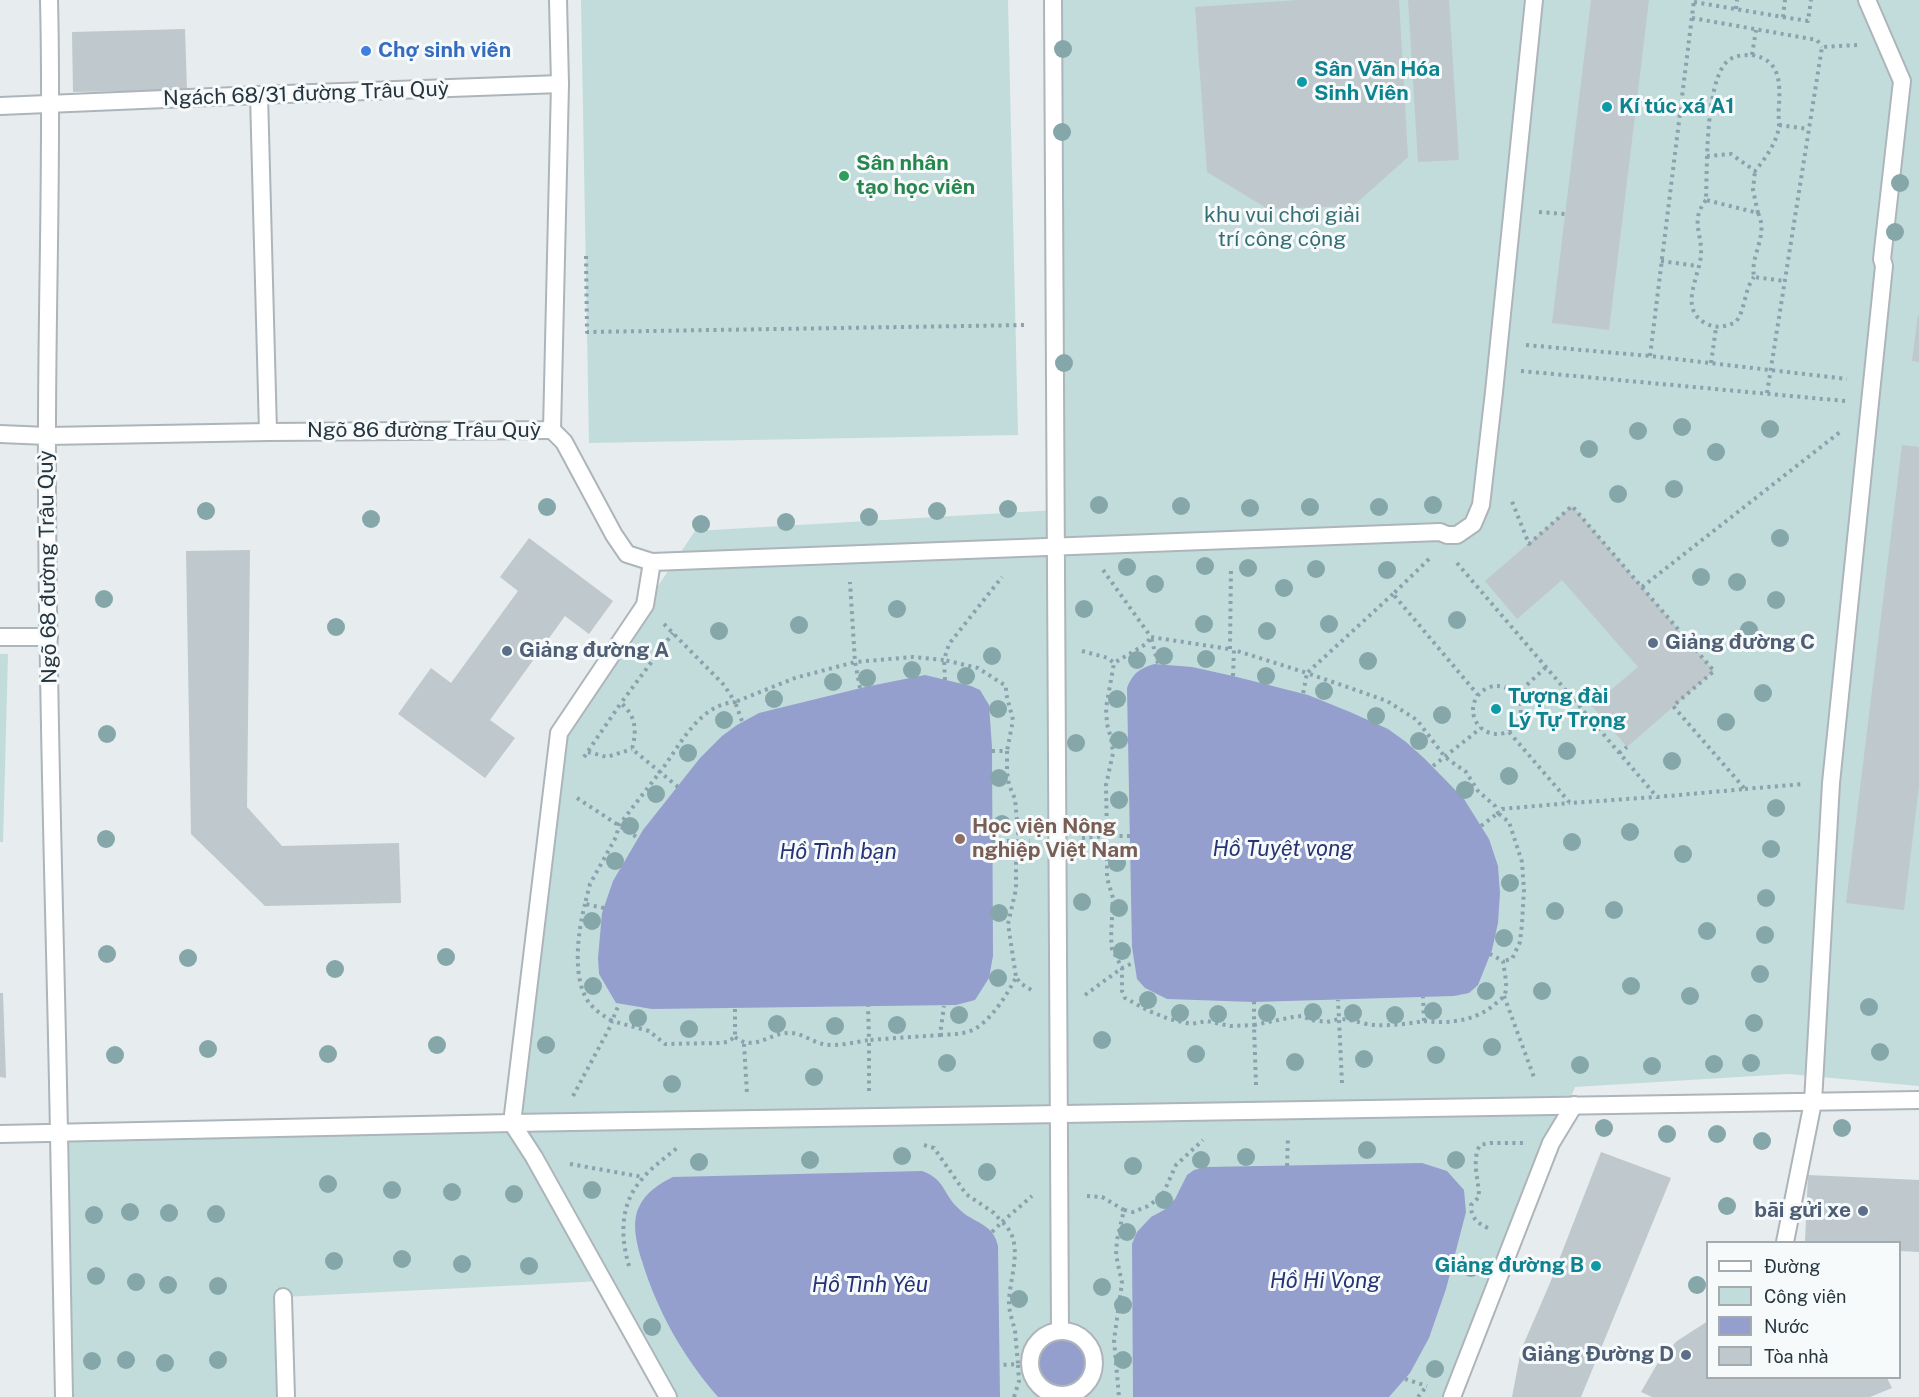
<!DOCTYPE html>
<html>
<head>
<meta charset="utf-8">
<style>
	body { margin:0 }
	#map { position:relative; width:1919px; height:1397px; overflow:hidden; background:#e7ecee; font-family:"Public Sans",sans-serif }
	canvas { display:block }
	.legend { position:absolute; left:1706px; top:1241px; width:195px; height:138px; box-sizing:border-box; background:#f7fafb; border:2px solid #a4abb0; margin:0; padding:8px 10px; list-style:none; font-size:18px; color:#27353f }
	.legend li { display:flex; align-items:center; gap:12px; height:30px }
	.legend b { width:30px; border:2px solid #a4abb0 }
</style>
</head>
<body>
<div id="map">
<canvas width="1919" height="1397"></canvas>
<ul class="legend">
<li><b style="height:8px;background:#fff"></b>Đường</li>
<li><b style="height:16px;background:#c2dcdb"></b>Công viên</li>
<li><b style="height:16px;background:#959fcd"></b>Nước</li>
<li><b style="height:16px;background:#bfc8cc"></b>Tòa nhà</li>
</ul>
</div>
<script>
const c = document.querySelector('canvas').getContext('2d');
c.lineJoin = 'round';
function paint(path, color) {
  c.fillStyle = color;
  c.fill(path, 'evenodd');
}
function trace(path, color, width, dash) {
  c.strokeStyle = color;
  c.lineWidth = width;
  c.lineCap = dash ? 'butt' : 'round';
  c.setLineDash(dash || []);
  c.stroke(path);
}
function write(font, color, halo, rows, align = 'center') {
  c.font = font + ' "Public Sans",sans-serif';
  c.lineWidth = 6;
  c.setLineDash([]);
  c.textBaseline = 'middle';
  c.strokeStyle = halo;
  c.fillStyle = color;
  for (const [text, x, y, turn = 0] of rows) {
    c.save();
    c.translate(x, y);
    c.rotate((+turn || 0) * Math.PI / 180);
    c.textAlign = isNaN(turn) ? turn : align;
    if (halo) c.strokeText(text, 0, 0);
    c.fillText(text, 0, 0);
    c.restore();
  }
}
const green = new Path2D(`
	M 581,0 L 1008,0 L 1018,435 L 589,443 Z
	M 1053,0 L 1919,0 L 1919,1086 L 1788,1074 L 1575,1087 L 1551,1143 L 1452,1397 L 668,1397 L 603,1281 L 283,1297 L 286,1397 L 56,1397 L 55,1136 L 511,1121 L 559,733 L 695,531 L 1056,510 Z
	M 0,654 L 8,654 L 3,842 L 0,842 Z`);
const water = new Path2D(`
	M 1154,664 L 1192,667 L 1233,676 L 1308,695 L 1350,712 L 1388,729 L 1406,742 L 1425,759 L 1464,799 L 1489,839 L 1498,866 L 1500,893 L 1498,923 L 1492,950 L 1478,985 L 1469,993 L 1454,996 L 1254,1002 L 1167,999 L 1145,988 L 1137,979 L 1132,947 L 1127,688 C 1133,673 1139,669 1154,664 Z
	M 925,675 L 971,686 L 980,690 L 989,705 L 992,747 L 993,956 L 989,978 L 975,1000 L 956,1005 L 652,1009 L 616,1003 L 599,974 L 598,958 L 602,913 L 613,881 L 643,830 L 700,758 L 722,736 L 737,725 L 759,713 L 865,687 Z
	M 1422,1163 L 1447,1171 L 1464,1190 L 1466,1212 L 1446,1289 L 1429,1338 L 1410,1373 L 1389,1397 L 1133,1397 L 1132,1244 L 1137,1232 L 1151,1217 L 1164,1210 L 1175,1199 L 1187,1175 L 1194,1170 L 1207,1167 Z
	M 922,1171 C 945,1179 943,1194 958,1208 C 973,1224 993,1222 998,1246 L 1000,1397 L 718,1397 C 684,1358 657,1311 642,1261 C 637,1245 631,1223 639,1207 C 645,1193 660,1183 673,1177 Z
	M1036 1363a27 27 0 1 1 54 0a27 27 0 1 1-54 0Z`);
const building = new Path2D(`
	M 1298,0 L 1399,0 L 1408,157 L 1353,206 L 1268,209 L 1207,172 L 1195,7 Z
	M 1408,0 L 1449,0 L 1459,160 L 1418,162 Z
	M 1591,0 L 1649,0 L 1609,330 L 1552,323 Z
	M 185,29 L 187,90 L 73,92 L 72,32 Z
	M 1918,315 L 1919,315 L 1919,362 L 1912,361 Z
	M 1902,445 L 1919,447 L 1919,786 L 1904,910 L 1846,903 Z
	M 1572,506 L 1714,671 L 1627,747 L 1592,706 L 1638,667 L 1562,580 L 1517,619 L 1485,581 Z
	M 529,538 L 613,601 L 589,634 L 565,616 L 490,720 L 515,738 L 485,778 L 398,714 L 431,668 L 451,683 L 518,591 L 500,577 Z
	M 250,550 L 247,807 L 282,846 L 399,843 L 401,903 L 265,906 L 191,834 L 186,551 Z
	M 0,993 L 3,993 L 6,1078 L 0,1077 Z
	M 1601,1152 L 1671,1178 L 1581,1397 L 1512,1397 L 1521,1350 L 1550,1283 Z
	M 1808,1175 L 1919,1180 L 1919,1252 L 1900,1251 L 1900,1242 L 1805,1242 Z
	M 1708,1321 L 1708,1378 L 1887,1378 L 1892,1388 L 1870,1397 L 1652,1397 L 1641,1392 L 1660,1359 L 1677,1341 Z`);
const path = new Path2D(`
	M 1694,2 L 1783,17 L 1785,0
	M 1736,9 L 1737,0
	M 1783,17 L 1808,21 L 1811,0
	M 1692,18 L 1817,40 L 1822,47
	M 1752,55 C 1781,60 1780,83 1779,106 C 1778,113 1779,119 1779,125 C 1778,141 1765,159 1755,171 L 1731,154 L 1707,156 C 1708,135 1710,73 1729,60 C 1736,55 1744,55 1752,55 L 1756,30
	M 1779,125 L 1808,129
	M 1707,156 L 1706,200 L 1758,213 L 1753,190 L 1755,171
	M 1706,200 C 1690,221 1702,232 1701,254 C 1700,276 1678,308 1705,323 C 1715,329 1726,327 1736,322 C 1746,308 1744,290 1754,277
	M 1539,212 L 1565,214
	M 1758,213 C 1769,236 1750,254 1754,277 L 1785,281
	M 586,256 L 587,332 L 1028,325
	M 1661,261 L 1698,266
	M 1526,345 L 1650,356 L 1847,379
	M 1650,356 L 1694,0
	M 1711,363 L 1716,328
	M 1521,371 L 1845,401
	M 1767,393 L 1822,47 L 1857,45
	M 1429,559 L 1393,594 L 1478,695
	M 1457,563 L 1657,797 L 1745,789 L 1673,706 L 1714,671 L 1572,506 L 1529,544 L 1511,499
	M 1103,570 L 1151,637 L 1229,649
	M 1642,587 L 1840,432
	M 1393,594 L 1307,673 L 1387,701 L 1417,720 L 1445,757 L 1466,772 L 1478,791 L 1495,806 L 1498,813 L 1502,809 L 1570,803
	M 664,624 L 724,685 L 735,702 C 698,705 680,746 660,772 L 678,787
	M 1230,649 L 1231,567
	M 1082,651 L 1108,658 L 1114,663 L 1146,644 L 1151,637 L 1158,664
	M 1233,676 L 1234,650 L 1307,673 L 1303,694
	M 945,680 L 944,660 L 978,668 L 1006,686 L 1006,693 L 1013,720 L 1007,751
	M1473 710a24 24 0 1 1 48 0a24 24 0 1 1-48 0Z
	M 860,688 L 855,662 L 913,657 L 944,660 L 949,644 L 1002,577
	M 1516,695 L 1546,667
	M 742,721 L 735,702 L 795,678 L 855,662 L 850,582
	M 1509,732 L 1570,803 L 1656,797
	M 992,751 L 1007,751 L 1007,772 L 1009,785 L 1015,799 L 1019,842 L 1016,863 L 1016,889 L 1008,924 L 1016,977
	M 588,752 L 607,757 L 632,749
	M 1619,753 L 1627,747
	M 584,757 L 621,703
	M 1433,766 L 1481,728
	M 1745,789 L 1803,784
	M 577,798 L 638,838
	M 1481,826 L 1498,813 L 1509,822 L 1522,862 L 1524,890 L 1522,924 L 1520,942 L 1512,959 L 1503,961
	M 1130,836 L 1107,836 L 1107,878 L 1113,898 L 1111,938 L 1112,949 L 1122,968 L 1135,962
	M 1082,838 L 1107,836 L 1106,785 L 1113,753 L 1111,738 L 1107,724 L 1106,708 L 1114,663
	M 992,841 L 1030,841
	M 585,904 C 578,931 571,980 590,1004 C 596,1011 604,1016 612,1021 L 619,1004
	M 604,908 L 585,904 L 590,884 L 616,837 L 619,825 L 660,772 L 632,749 C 637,730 636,716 621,703 L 673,633
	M 1085,995 L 1122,968 L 1122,991 L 1125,998 L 1149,1011 L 1169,1019 L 1191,1024 L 1207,1021 L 1230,1026 L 1254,1025 L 1254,1002
	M 1504,996 L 1535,1080
	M 1424,1021 C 1449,1024 1476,1021 1495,1004 C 1499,1001 1503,998 1505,994 C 1508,984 1504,971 1503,961 L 1490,954
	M 940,1035 C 950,1034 960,1035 970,1031 C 988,1025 1008,994 1016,977 L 1020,983 L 1033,991
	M 735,1037 C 755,1053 770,1031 792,1033 C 803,1034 813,1042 823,1044 C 837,1047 855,1042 869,1040 L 868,1006
	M 744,1044 L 747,1094
	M 1342,1083 L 1339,1019 C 1349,1019 1357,1022 1367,1024 C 1386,1027 1406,1024 1424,1021 L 1423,997
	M 1256,1085 L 1254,1025 L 1293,1017 L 1302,1016 L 1311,1020 L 1327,1022 L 1339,1019 L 1338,1000
	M 869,1091 L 869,1040 L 940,1035 L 944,1006
	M 573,1096 L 610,1027 L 612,1021 L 649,1031 L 665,1044 L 721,1043 L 727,1042 L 735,1037 L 735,1008
	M 924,1145 L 934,1148 L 966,1194 L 994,1213 L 1002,1222 L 1032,1196
	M 570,1164 L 643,1177
	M 1287,1166 L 1288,1136
	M 1087,1196 L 1102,1197 L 1124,1210 L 1117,1240 L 1116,1255 L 1122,1283 L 1114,1340 L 1119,1397
	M 1124,1210 L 1133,1212 L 1148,1206 L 1162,1196 L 1176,1165 L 1203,1140
	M 1488,1228 C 1477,1223 1471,1218 1471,1205 L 1479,1197 C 1479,1180 1471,1161 1480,1145 L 1490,1143 L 1523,1143
	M 992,1232 L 1002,1222 C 1026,1242 1009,1277 1009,1303 C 1009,1312 1013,1322 1015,1331 C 1016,1342 1017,1353 1018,1364 L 1000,1365
	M 629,1266 C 620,1235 620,1204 642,1179 C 652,1167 665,1158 677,1148
	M 1405,1379 L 1427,1386
	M 1014,1397 L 1019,1381 L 1018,1364
	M 1418,1397 L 1426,1387`);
const service = new Path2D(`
	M 1053,0 L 1060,1331
	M 259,95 L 268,432
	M 0,106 L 259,95 L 560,84
	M 552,430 L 564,442 L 614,535 L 627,554 L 652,562 L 1440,532 L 1447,535 L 1457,535 L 1473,524 L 1481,505 L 1494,392 L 1534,0
	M 652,562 L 645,605 L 559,733 L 512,1123 L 534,1157 L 668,1397
	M 0,637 L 49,637
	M 59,1134 L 64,1397
	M 1785,1242 L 1813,1102 L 1831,783 L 1884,266 L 1882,259 L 1902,81 L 1867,0
	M 283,1297 L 286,1397
	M1030 1363a32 32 0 1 1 64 0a32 32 0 1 1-64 0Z
	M 1452,1397 L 1551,1143 L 1574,1105`);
const minor = new Path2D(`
	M 49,0 C 53,158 46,315 47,473 C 47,694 55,914 59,1134
	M 0,434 L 47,436 L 268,432 L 552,430 L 560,84 L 558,0
	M 0,1134 L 512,1123 L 1919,1100`);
const trees = [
	[1063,49],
	[1062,132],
	[1900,183],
	[1895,232],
	[1064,363],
	[1682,427],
	[1770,429],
	[1638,431],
	[1589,449],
	[1716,452],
	[1674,489],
	[1618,494],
	[1099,505],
	[1433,505],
	[1181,506],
	[547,507],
	[1310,507],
	[1379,507],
	[1250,508],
	[1008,509],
	[206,511],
	[937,511],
	[869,517],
	[371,519],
	[786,522],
	[701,524],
	[1780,538],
	[1205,566],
	[1127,567],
	[1248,568],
	[1316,569],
	[1387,570],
	[1701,577],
	[1737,582],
	[1155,584],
	[1284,588],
	[104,599],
	[1776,600],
	[897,609],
	[1084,609],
	[1457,620],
	[1204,624],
	[1329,624],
	[799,625],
	[336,627],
	[1749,630],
	[719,631],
	[1267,631],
	[992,656],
	[1164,656],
	[1206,659],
	[1137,660],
	[1368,661],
	[912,670],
	[966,676],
	[1266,676],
	[867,678],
	[833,682],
	[1324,691],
	[1763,693],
	[774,699],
	[1117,699],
	[998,709],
	[1442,715],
	[1376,716],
	[724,720],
	[1726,722],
	[107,734],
	[1119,740],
	[1419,741],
	[1076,743],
	[1567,751],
	[688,753],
	[1672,761],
	[1509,776],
	[999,778],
	[1465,790],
	[656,794],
	[1119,800],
	[1776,808],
	[1002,824],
	[630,826],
	[1630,832],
	[106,839],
	[1572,842],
	[1771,849],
	[1683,854],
	[615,861],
	[1117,863],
	[1510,883],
	[1766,898],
	[1082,902],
	[1119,908],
	[1614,910],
	[1555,911],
	[999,913],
	[592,921],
	[1707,931],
	[1765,935],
	[1504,938],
	[1122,951],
	[107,954],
	[446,957],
	[188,958],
	[335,969],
	[1760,974],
	[998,978],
	[593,986],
	[1631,986],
	[1486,991],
	[1542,991],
	[1690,996],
	[1148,1000],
	[1869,1007],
	[1433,1011],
	[1313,1012],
	[1180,1013],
	[1267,1013],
	[1353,1013],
	[1218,1014],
	[959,1015],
	[1395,1015],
	[638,1018],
	[1754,1023],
	[777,1024],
	[897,1025],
	[835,1026],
	[689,1029],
	[1102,1040],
	[437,1045],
	[546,1045],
	[1492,1047],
	[208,1049],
	[1880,1052],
	[328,1054],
	[1196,1054],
	[115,1055],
	[1436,1055],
	[1364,1059],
	[1295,1062],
	[947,1063],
	[1751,1063],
	[1714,1064],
	[1580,1065],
	[1652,1066],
	[814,1077],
	[672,1084],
	[1604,1128],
	[1842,1128],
	[1667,1134],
	[1717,1134],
	[1762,1141],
	[1367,1150],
	[902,1156],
	[1246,1157],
	[810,1160],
	[1201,1160],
	[1456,1160],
	[699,1162],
	[1133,1166],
	[987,1172],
	[328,1184],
	[392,1190],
	[592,1190],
	[452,1192],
	[514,1194],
	[1164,1200],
	[1727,1206],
	[130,1212],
	[169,1213],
	[216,1214],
	[94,1215],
	[1127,1232],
	[402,1259],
	[334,1261],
	[462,1264],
	[529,1266],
	[1471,1268],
	[96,1276],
	[136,1282],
	[168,1285],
	[1697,1285],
	[218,1286],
	[1102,1287],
	[1019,1299],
	[1123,1305],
	[652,1327],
	[126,1360],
	[218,1360],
	[1123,1360],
	[92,1361],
	[165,1363],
	[1435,1369]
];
const markers = [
	[366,51,6,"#3f7fe0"],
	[1302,82,6,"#0f9aa8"],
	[1607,107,6,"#0f9aa8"],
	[844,176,6,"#2e9e5b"],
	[1653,643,6,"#5c6f8a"],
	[507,651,6,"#5c6f8a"],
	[1496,709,6,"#0f9aa8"],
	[960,839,6,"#8d6e63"],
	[1863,1211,6,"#5c6f8a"],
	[1596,1266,6,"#0f9aa8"],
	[1686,1355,6,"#5c6f8a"]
];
const shopNames = [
	["Chợ sinh viên",378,51]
];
const cultureNames = [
	["Sân Văn Hóa",1314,70],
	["Sinh Viên",1314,94],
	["Kí túc xá A1",1619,107],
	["Tượng đài",1508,697],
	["Lý Tự Trọng",1508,721],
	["Giảng đường B",1584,1266,"right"]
];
const streetNames = [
	["Ngách 68/31 đường Trâu Quỳ",306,94,-2],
	["Ngõ 86 đường Trâu Quỳ",424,431],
	["Ngõ 68 đường Trâu Quỳ",48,567,-91]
];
const leisureNames = [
	["Sân nhân",856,164],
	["tạo học viên",856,188]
];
const parkNames = [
	["khu vui chơi giải",1282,216],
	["trí công cộng",1282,240]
];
const serviceNames = [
	["Giảng đường C",1665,643],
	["Giảng đường A",519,651],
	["bãi gửi xe",1851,1211,"right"],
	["Giảng Đường D",1674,1355,"right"]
];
const educationNames = [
	["Học viện Nông",972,827],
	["nghiệp Việt Nam",972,851]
];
const waterNames = [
	["Hồ Tuyệt vọng",1283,849],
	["Hồ Tình bạn",838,852],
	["Hồ Hi Vọng",1325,1281],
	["Hồ Tình Yêu",870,1285]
];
paint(green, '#c2dcdb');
paint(water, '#959fcd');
paint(building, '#bfc8cc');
trace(service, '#adb5ba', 20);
trace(minor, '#adb5ba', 20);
trace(path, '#8ba1ae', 4, [3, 4.5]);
trace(service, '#fff', 16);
trace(minor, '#fff', 16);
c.fillStyle = '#85a7aa';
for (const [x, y] of trees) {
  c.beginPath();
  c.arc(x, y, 9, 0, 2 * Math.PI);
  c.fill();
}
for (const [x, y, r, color] of markers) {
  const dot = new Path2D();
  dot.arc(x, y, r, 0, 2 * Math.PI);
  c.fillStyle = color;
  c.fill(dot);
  trace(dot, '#f7fafb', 2);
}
write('bold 21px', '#366cbe', '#f7fafb', shopNames, 'left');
write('bold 21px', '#0d838f', '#f7fafb', cultureNames, 'left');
write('21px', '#27353f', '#f7fafb', streetNames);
write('bold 21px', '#27864d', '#f7fafb', leisureNames, 'left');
write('21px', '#356e72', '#f7fafb', parkNames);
write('bold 21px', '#4e5e75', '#f7fafb', serviceNames, 'left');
write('bold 21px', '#785e54', '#f7fafb', educationNames, 'left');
write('italic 22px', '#263375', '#f7fafb', waterNames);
</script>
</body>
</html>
